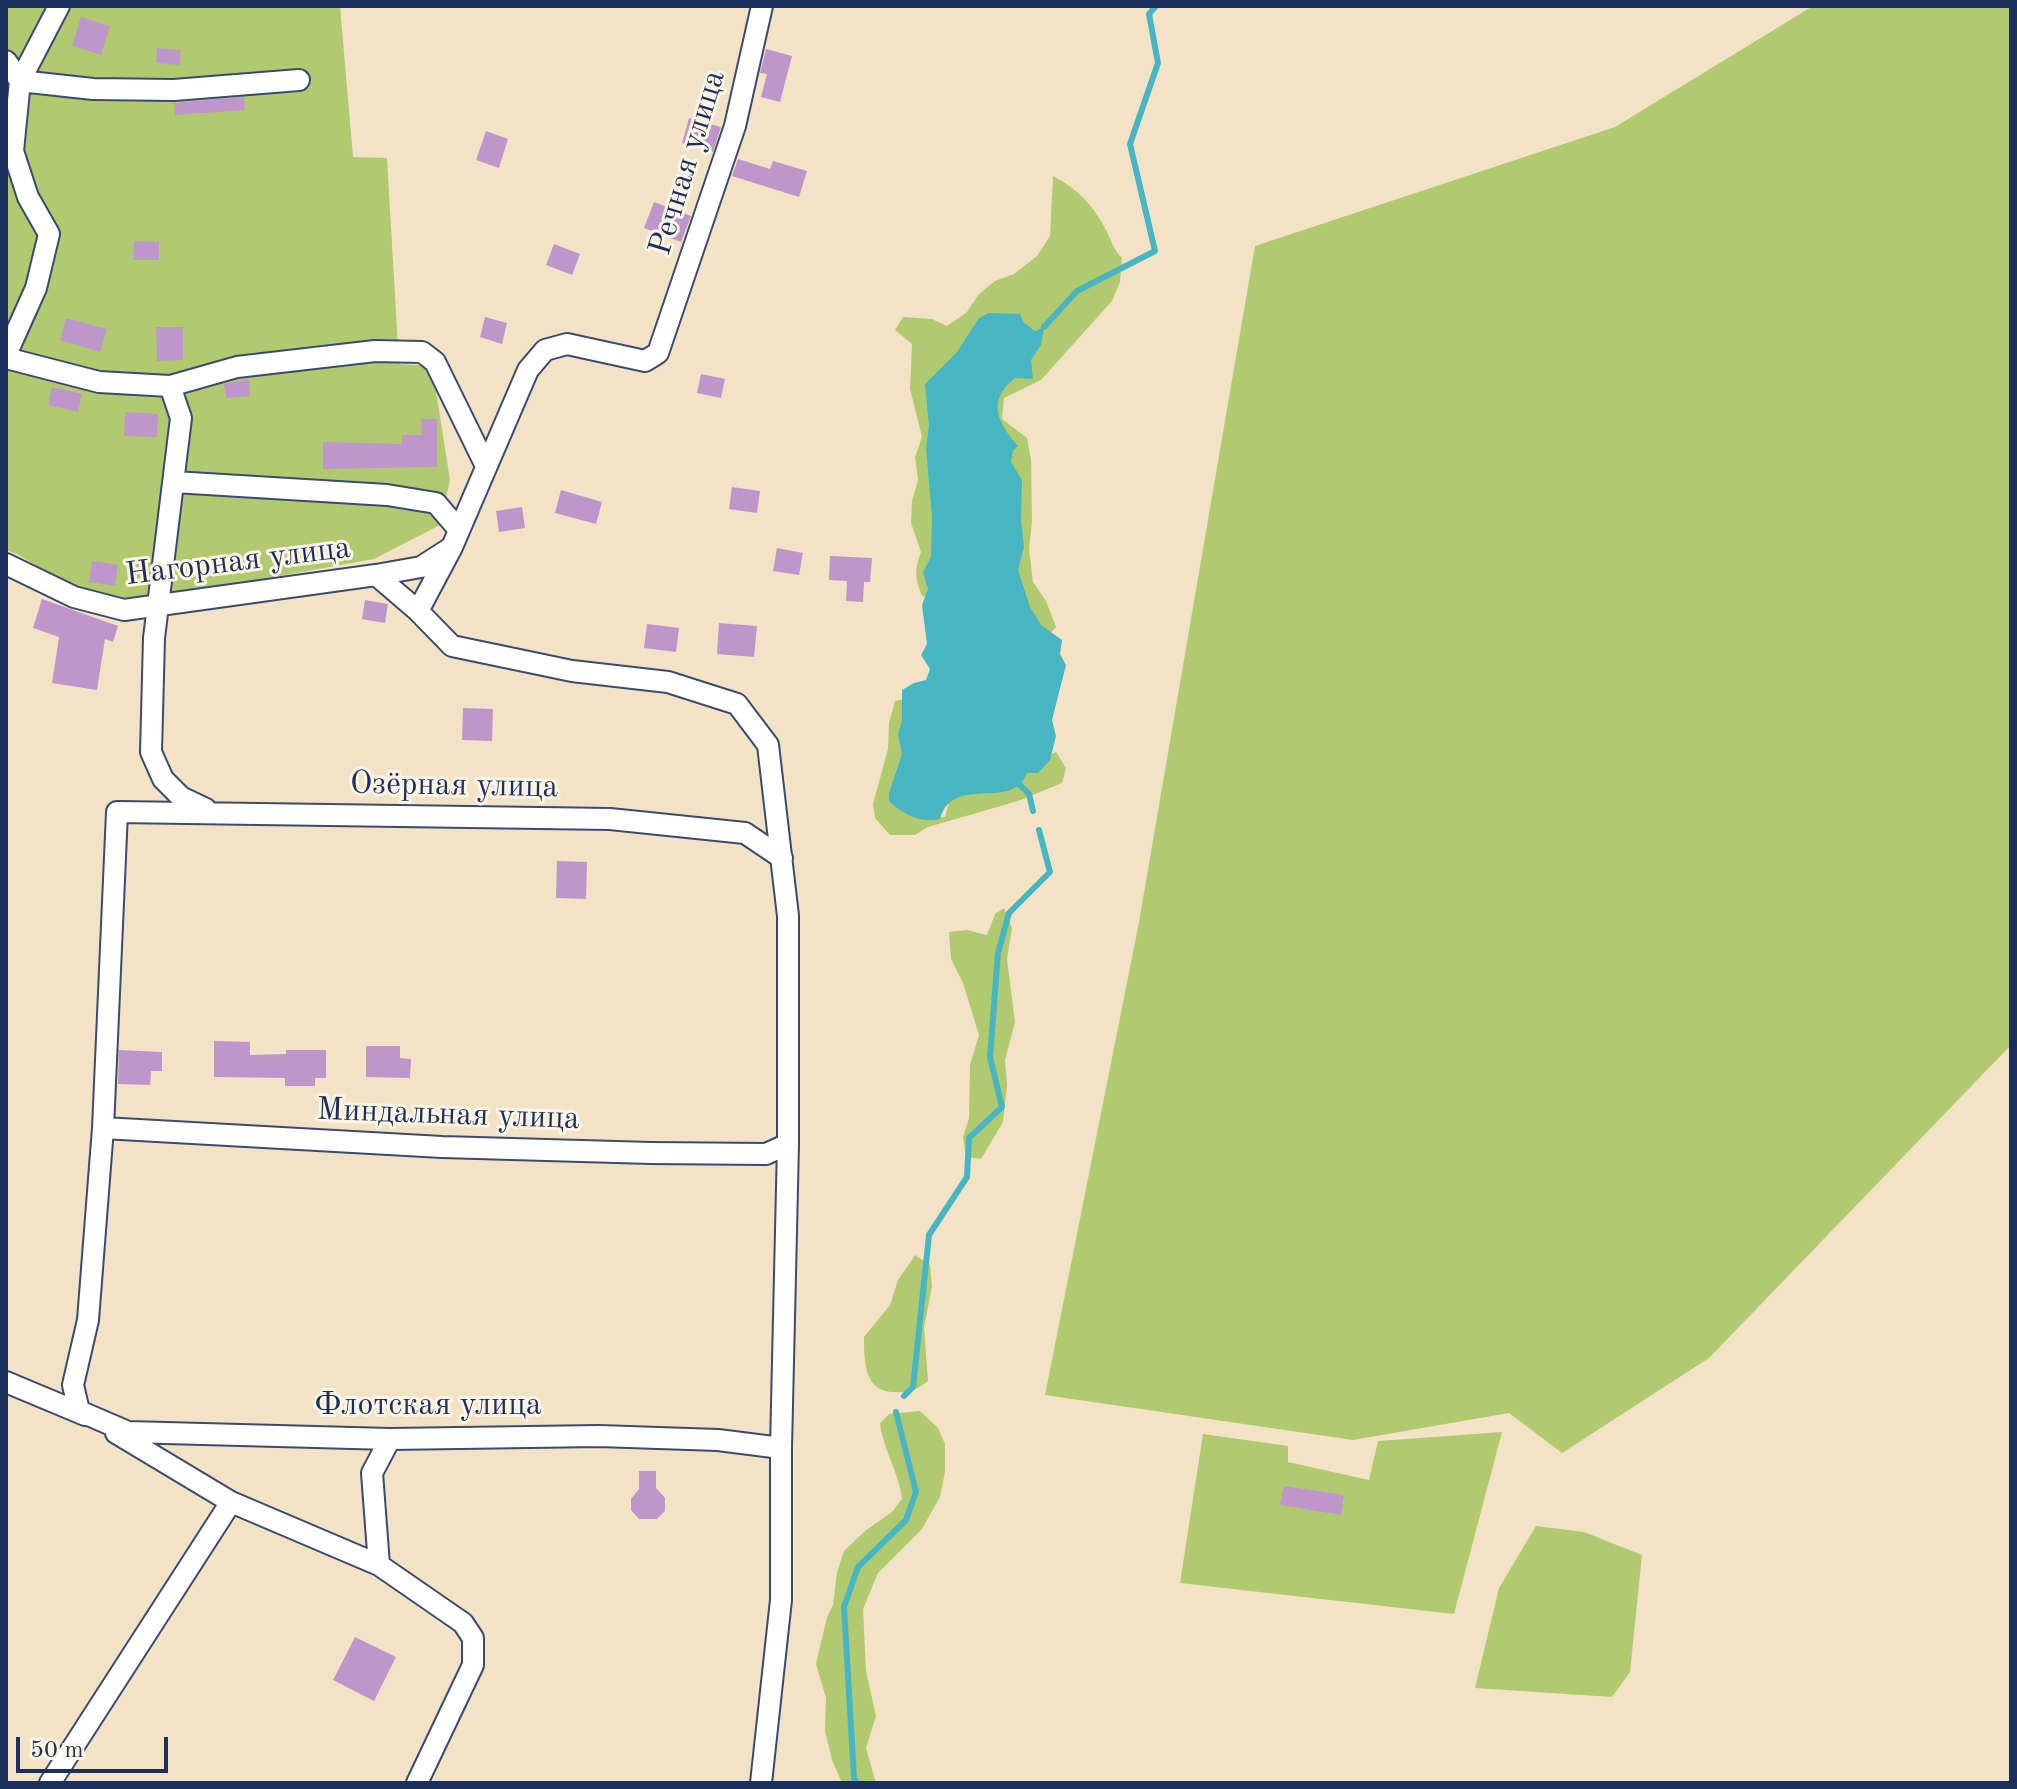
<!DOCTYPE html>
<html>
<head>
<meta charset="utf-8">
<style>
	body { margin:0 }
	#map { position:relative; width:2017px; height:1789px; overflow:hidden; background:#f2e3c6; font-family:"Old Standard TT",serif }
	canvas { display:block }
	.frame { position:absolute; inset:0; border:8px solid #1b2f5e; pointer-events:none }
	.scale { position:absolute; left:16px; top:1737px; width:152px; height:36px; box-sizing:border-box; border:4px solid #1b2f5e; border-top:0; padding-left:10px; font-size:24px; line-height:28px; white-space:nowrap; color:#1b2f5e; -webkit-text-stroke:6px #fcf5e5; paint-order:stroke }
</style>
</head>
<body>
<div id="map">
<canvas width="2017" height="1789"></canvas>
<div class="frame"></div>
<div class="scale">50 m</div>
</div>
<script>
const c = document.querySelector('canvas').getContext('2d');
c.lineJoin = 'round';
function paint(path, color) {
  c.fillStyle = color;
  c.fill(path, 'evenodd');
}
function trace(path, color, width, dash) {
  c.strokeStyle = color;
  c.lineWidth = width;
  c.lineCap = dash ? 'butt' : 'round';
  c.setLineDash(dash || []);
  c.stroke(path);
}
function write(font, color, halo, rows, align = 'center') {
  c.font = font + ' "Old Standard TT",serif';
  c.lineWidth = 6;
  c.setLineDash([]);
  c.textBaseline = 'middle';
  c.strokeStyle = halo;
  c.fillStyle = color;
  for (const [text, x, y, turn = 0] of rows) {
    c.save();
    c.translate(x, y);
    c.rotate((+turn || 0) * Math.PI / 180);
    c.textAlign = isNaN(turn) ? turn : align;
    if (halo) c.strokeText(text, 0, 0);
    c.fillText(text, 0, 0);
    c.restore();
  }
}
const green = new Path2D(`
	M 6,6 L 340,6 L 353,157 L 387,158 L 399,364 L 432,366 L 450,480 L 440,525 L 374,559 L 145,600 L 83,593 L 17,554 L 6,550 Z
	M 1813,6 L 2011,6 L 2011,1045 L 1709,1358 L 1562,1453 L 1509,1413 L 1353,1440 L 1045,1395 L 1139,922 L 1255,246 L 1615,127 Z
	M 1053,176 C 1077,188 1094,206 1106,230 C 1112,241 1113,249 1122,258 L 1120,282 L 1112,301 L 1041,380 L 1004,398 L 1002,419 L 1027,438 L 1031,460 L 1032,521 L 1029,549 L 1033,582 L 1046,601 L 1056,627 L 1050,634 L 1034,625 L 1014,581 L 1018,539 L 1009,494 L 1017,482 L 1001,463 L 1005,445 C 990,420 986,396 994,369 L 1026,357 L 1026,338 L 1013,321 L 991,324 L 979,332 L 983,341 L 992,348 C 986,364 981,360 971,371 C 953,390 947,409 943,434 L 935,434 L 928,446 L 937,502 L 933,553 L 927,574 L 931,598 L 922,596 C 915,579 914,569 921,552 L 911,523 L 912,501 L 918,480 L 915,457 L 922,437 L 910,389 L 912,344 L 895,330 L 903,317 L 932,319 L 947,326 L 967,312 L 979,294 L 995,281 L 1014,274 L 1037,256 L 1050,236 Z
	M 905,699 L 929,819 L 945,817 L 950,799 L 1056,752 L 1066,768 L 1062,783 L 1018,801 L 928,827 L 915,835 L 890,835 L 875,818 L 873,804 L 888,749 L 889,723 L 895,701 Z
	M 1004,908 L 1012,928 L 1007,959 L 1015,1022 L 1005,1060 L 1007,1085 L 1003,1122 L 981,1159 L 966,1157 L 963,1137 L 969,1118 L 970,1065 L 979,1035 L 963,983 L 951,959 L 949,932 L 967,930 L 987,935 L 995,914 Z
	M 915,1255 L 930,1265 L 932,1286 L 924,1328 L 928,1381 C 913,1392 911,1393 892,1392 C 864,1391 864,1359 864,1337 L 890,1305 L 898,1280 Z
	M 920,1411 L 938,1428 L 945,1444 L 945,1472 L 940,1497 L 922,1529 L 878,1573 L 863,1609 L 866,1671 L 876,1716 L 866,1748 L 876,1783 L 842,1783 L 832,1760 L 825,1731 L 826,1698 L 816,1664 L 827,1617 L 833,1605 L 837,1572 L 844,1551 L 865,1531 L 892,1512 L 902,1499 C 899,1472 883,1450 880,1423 L 889,1414 Z
	M 1502,1432 L 1454,1614 L 1180,1583 L 1203,1434 L 1288,1446 L 1288,1462 L 1369,1480 L 1378,1441 Z
	M 1536,1526 L 1584,1532 L 1642,1555 L 1630,1672 L 1612,1697 L 1475,1688 L 1499,1588 Z`);
const water = new Path2D(`
	M 989,313 L 1020,314 L 1023,322 L 1035,331 L 1044,327 L 1041,345 L 1031,360 L 1033,379 L 1015,378 C 986,401 998,423 1018,446 L 1013,451 L 1011,462 L 1022,480 L 1021,520 L 1024,547 L 1018,570 L 1030,607 L 1041,625 L 1062,640 L 1060,654 L 1066,665 L 1052,720 L 1056,736 L 1050,760 L 1038,773 L 1027,773 C 1025,777 1023,781 1020,784 C 999,804 951,779 940,819 C 922,824 902,814 889,801 L 889,793 L 902,754 L 898,734 L 902,721 L 902,690 L 914,683 L 926,680 L 930,669 L 921,655 L 927,644 L 922,605 L 928,589 L 923,572 L 931,557 L 932,517 L 926,448 L 929,426 L 925,384 L 957,352 L 979,318 Z`);
const stream = new Path2D(`
	M 1044,327 L 1077,291 L 1155,251 L 1130,144 L 1158,63 L 1149,14 L 1156,6
	M 1020,785 L 1029,794 L 1033,811
	M 904,1396 L 913,1387 L 929,1235 L 967,1177 L 969,1138 L 1002,1107 L 990,1057 L 998,953 L 1009,913 L 1050,872 L 1039,830
	M 857,1783 L 854,1778 L 844,1607 L 858,1567 L 906,1520 L 916,1492 L 896,1412`);
const building = new Path2D(`
	M 81,17 L 110,26 L 101,55 L 72,46 Z
	M 157,48 L 181,50 L 180,65 L 156,63 Z
	M 766,49 L 792,56 L 780,102 L 761,97 L 767,74 L 760,73 Z
	M 244,97 L 245,110 L 175,115 L 174,103 Z
	M 689,118 L 721,127 L 713,152 L 682,143 Z
	M 486,131 L 508,139 L 499,168 L 476,160 Z
	M 738,159 L 770,169 L 773,161 L 807,171 L 799,197 L 732,176 Z
	M 654,202 L 691,216 L 681,242 L 644,228 Z
	M 134,241 L 159,242 L 159,260 L 133,260 Z
	M 554,244 L 580,254 L 572,275 L 546,265 Z
	M 485,317 L 507,323 L 502,344 L 480,337 Z
	M 66,318 L 107,329 L 100,352 L 60,340 Z
	M 156,327 L 183,327 L 183,360 L 157,361 Z
	M 701,374 L 725,379 L 721,398 L 697,393 Z
	M 249,379 L 250,396 L 226,398 L 224,384 Z
	M 52,387 L 82,394 L 78,412 L 48,405 Z
	M 125,412 L 158,414 L 157,437 L 124,436 Z
	M 421,419 L 437,419 L 437,467 L 323,469 L 323,442 L 402,444 L 402,435 L 422,435 Z
	M 732,487 L 760,491 L 757,513 L 729,509 Z
	M 561,490 L 602,502 L 596,524 L 555,513 Z
	M 522,507 L 525,528 L 499,532 L 496,511 Z
	M 777,548 L 803,553 L 799,575 L 773,571 Z
	M 830,556 L 872,558 L 870,582 L 864,582 L 863,602 L 846,601 L 847,581 L 829,580 Z
	M 92,561 L 118,565 L 115,586 L 89,582 Z
	M 42,599 L 118,626 L 113,642 L 105,639 L 97,690 L 52,683 L 59,637 L 33,628 Z
	M 365,600 L 388,604 L 385,623 L 362,619 Z
	M 719,623 L 757,626 L 754,657 L 717,654 Z
	M 647,624 L 679,628 L 676,652 L 644,648 Z
	M 463,708 L 493,709 L 492,741 L 462,740 Z
	M 557,861 L 587,862 L 586,899 L 556,898 Z
	M 214,1041 L 250,1042 L 250,1055 L 286,1054 L 286,1050 L 326,1050 L 326,1078 L 315,1078 L 315,1086 L 285,1086 L 285,1078 L 214,1077 Z
	M 366,1046 L 400,1046 L 400,1058 L 411,1059 L 410,1078 L 366,1077 Z
	M 119,1050 L 162,1052 L 162,1071 L 151,1071 L 150,1085 L 118,1084 Z
	M 639,1471 L 656,1471 L 656,1488 L 665,1498 L 665,1511 L 657,1519 L 639,1519 L 631,1510 L 631,1499 L 639,1489 Z
	M 1284,1486 L 1344,1495 L 1341,1515 L 1280,1505 Z
	M 355,1637 L 396,1657 L 374,1701 L 333,1680 Z`);
const street = new Path2D(`
	M 6,61 L 20,81 L 93,89 L 174,90 L 299,80
	M 6,355 L 36,288 L 49,234 L 28,197 L 13,151 L 20,81 L 59,6
	M 6,358 L 99,382 L 170,386 L 237,367 L 375,351 L 422,352 L 435,362 L 486,466
	M 170,386 L 181,418 L 154,638 L 151,752 L 163,779 L 181,797 L 206,809
	M 174,482 L 387,495 L 436,503 L 459,530
	M 6,564 L 74,597 L 124,610 L 376,575 L 418,611 L 452,646 L 572,671 L 668,682 L 737,704 L 768,745 L 788,916 L 788,1144 L 781,1448 L 781,1600 L 761,1783
	M 376,575 L 421,567 L 449,549
	M 418,611 L 452,547 L 528,370 L 545,350 L 567,344 L 645,361 L 658,353 L 735,126 L 762,6
	M 103,1128 L 442,1147 L 651,1153 L 766,1154 L 788,1144
	M 6,1382 L 85,1415
	M 116,1433 L 231,1502 L 379,1565 L 463,1623 L 473,1638 L 473,1665 L 417,1783
	M 781,1448 L 718,1440 L 599,1436 L 390,1439 L 128,1432 L 79,1411 L 73,1385 L 88,1320 L 103,1128 L 117,812 L 610,819 L 745,833 L 782,858
	M 379,1565 L 372,1473 L 390,1439
	M 50,1783 L 231,1502`);
const streetNames = [
	["Речная улица",688,163,-73],
	["Нагорная улица",238,562,-7],
	["Озёрная улица",454,786,1],
	["Миндальная улица",448,1115,2],
	["Флотская улица",428,1406]
];
paint(green, '#b2ca6f');
paint(water, '#48b6c2');
trace(stream, '#48b6c2', 6);
paint(building, '#bf96cb');
trace(street, '#3b4a6e', 24);
trace(street, '#fff', 20);
write('32px', '#1b2f5e', '#fcf5e5', streetNames);
</script>
</body>
</html>
